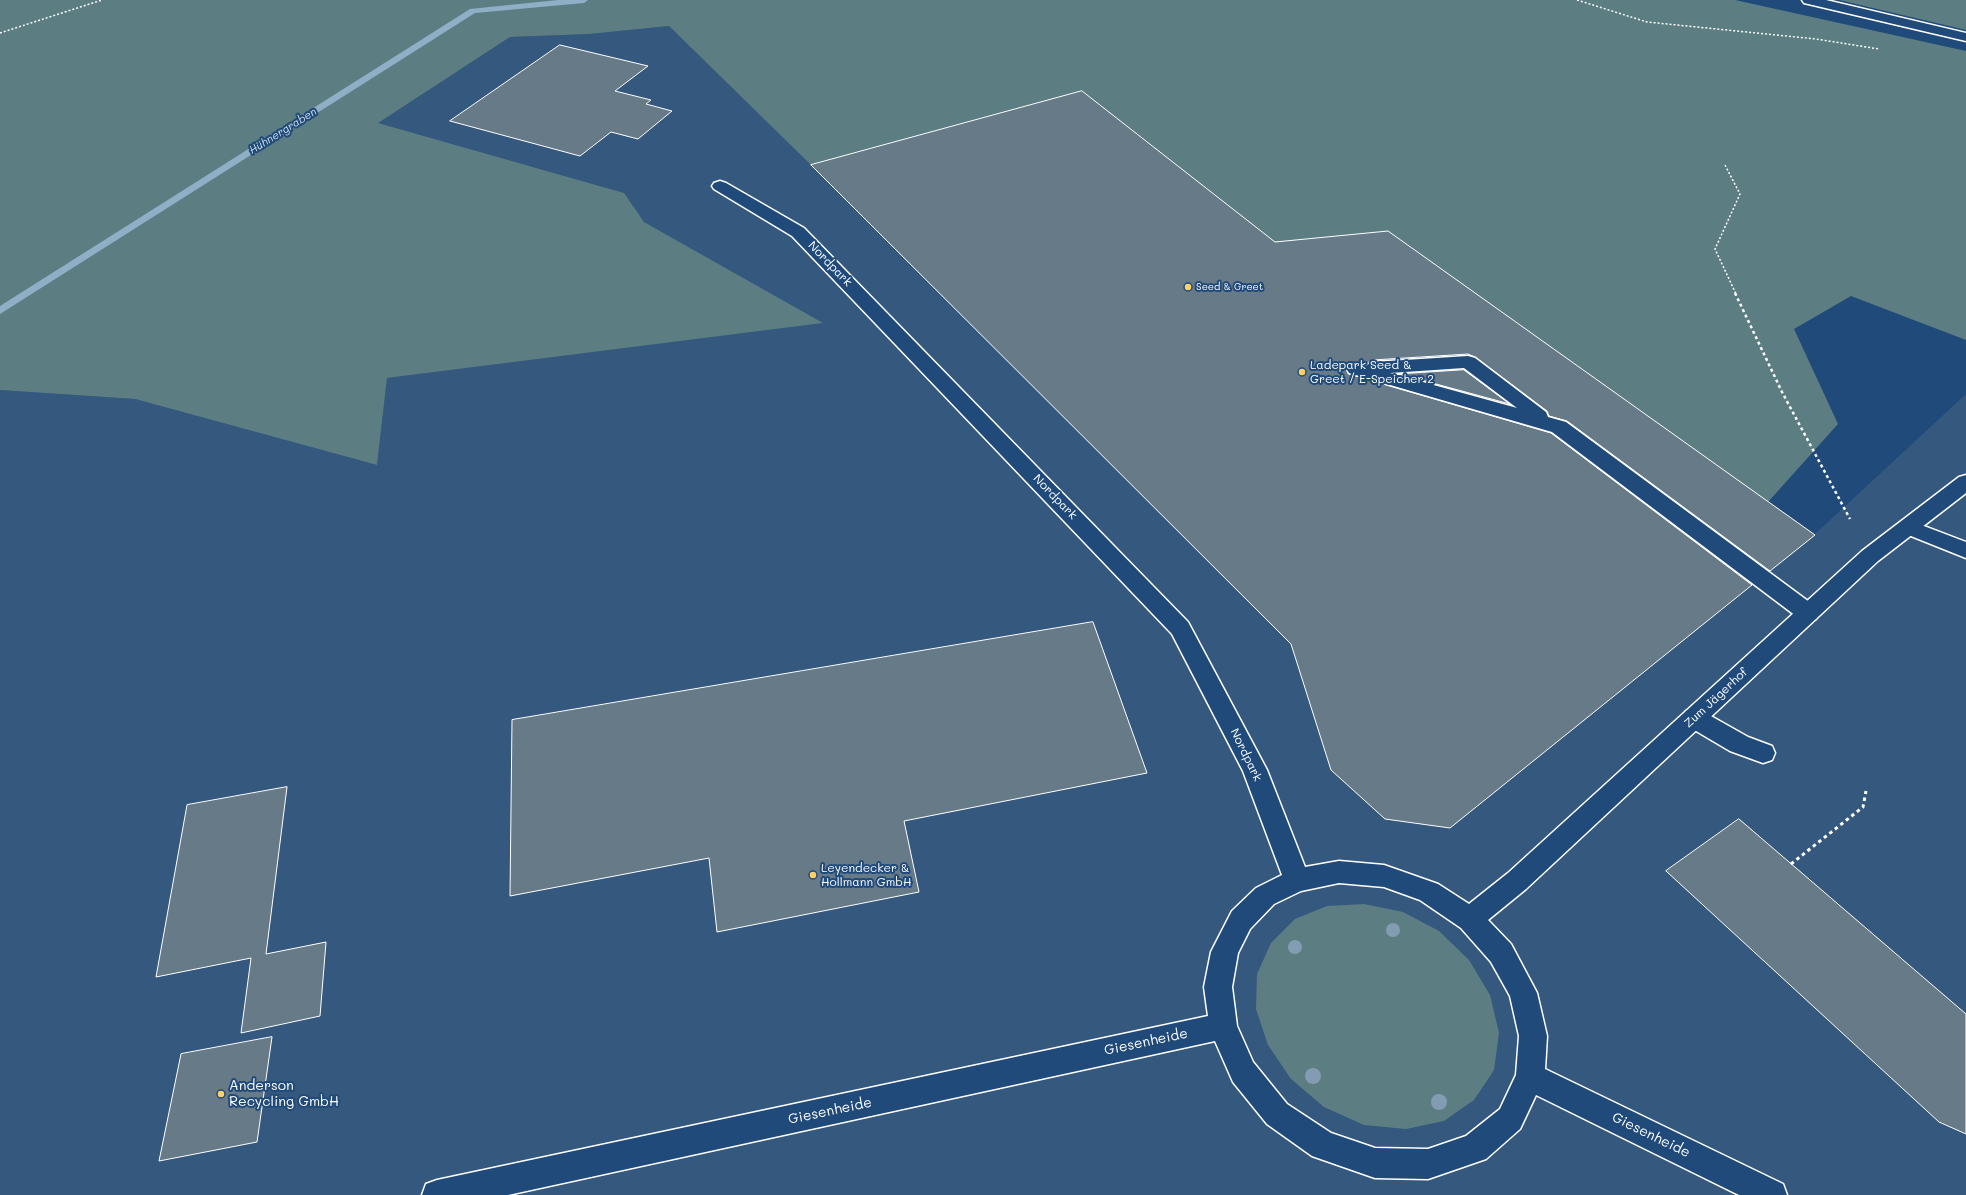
<!DOCTYPE html>
<html>
<head>
<meta charset="utf-8">
<style>
	body { margin:0 }
	canvas { display:block; background:#1f4a7a }
</style>
</head>
<body>
<canvas width="1966" height="1195"></canvas>
<script>
const c = document.querySelector('canvas').getContext('2d');
c.lineJoin = 'round';
function paint(path, color) {
  c.fillStyle = color;
  c.fill(path, 'evenodd');
}
function trace(path, color, width, dash) {
  c.strokeStyle = color;
  c.lineWidth = width;
  c.lineCap = dash ? 'butt' : 'round';
  c.setLineDash(dash || []);
  c.stroke(path);
}
function write(font, color, halo, rows, align = 'center') {
  c.font = font + ' Mali,sans-serif';
  c.lineWidth = 4;
  c.setLineDash([]);
  c.textBaseline = 'middle';
  c.strokeStyle = halo;
  c.fillStyle = color;
  for (const [text, x, y, turn = 0] of rows) {
    c.save();
    c.translate(x, y);
    c.rotate((+turn || 0) * Math.PI / 180);
    c.textAlign = isNaN(turn) ? turn : align;
    if (halo) c.strokeText(text, 0, 0);
    c.fillText(text, 0, 0);
    c.restore();
  }
}
const built = new Path2D(`
	M 669,26 L 811,165 L 1082,91 L 1275,242 L 1388,231 L 1815,534 L 1966,394 L 1966,1195 L 0,1195 L 0,390 L 135,399 L 377,465 L 387,378 L 822,323 L 644,222 L 623,193 L 377,123 L 510,37 L 589,34 Z`);
const green = new Path2D(`
	M 0,0 L 1735,0 L 1966,51 L 1966,340 L 1851,296 L 1794,329 L 1838,424 L 1768,502 L 1388,231 L 1275,243 L 1082,91 L 811,165 L 669,26 L 589,34 L 510,37 L 378,123 L 624,193 L 644,222 L 823,323 L 387,378 L 377,465 L 135,399 L 0,390 Z
	M 1839,0 L 1966,0 L 1966,30 Z
	M 1364,904 L 1403,912 L 1439,931 L 1469,960 L 1490,995 L 1499,1033 L 1494,1070 L 1474,1100 L 1444,1121 L 1406,1129 L 1364,1125 L 1324,1107 L 1291,1079 L 1268,1045 L 1256,1009 L 1257,974 L 1271,943 L 1295,919 L 1327,906 Z`);
const stream = new Path2D(`
	M 558,0 L 588,0 L 584,3 L 475,13 L 0,314 L 0,306 L 470,9 Z`);
const building = new Path2D(`
	M 560,45 L 648,66 L 615,91 L 651,100 L 646,104 L 672,111 L 638,139 L 611,132 L 580,156 L 450,121 Z
	M 1082,91 L 1275,242 L 1388,231 L 1815,535 L 1770,571 L 1567,421 L 1549,416 L 1547,411 L 1475,357 L 1468,354 L 1373,360 L 1365,364 L 1356,362 L 1349,364 L 1346,368 L 1349,374 L 1551,433 L 1752,585 L 1450,828 L 1385,819 L 1331,770 L 1291,644 L 811,165 Z
	M 1464,370 L 1510,404 L 1399,374 Z
	M 1093,622 L 1147,773 L 904,821 L 919,892 L 717,932 L 709,858 L 510,896 L 512,720 Z
	M 287,787 L 266,954 L 326,942 L 320,1016 L 241,1033 L 251,958 L 156,977 L 187,805 Z
	M 1739,819 L 1966,1014 L 1966,1134 L 1939,1122 L 1666,871 Z
	M 272,1037 L 257,1142 L 159,1161 L 181,1054 Z`);
const pathFar2 = new Path2D(`
	M 1577,0 L 1647,22 L 1816,39 L 1879,49
	M 0,33 L 102,0
	M 1725,165 L 1740,194 L 1715,249 L 1736,294`);
const pathFar1 = new Path2D(`
	M 1735,293 L 1782,392 L 1850,519`);
const path = new Path2D(`
	M 1791,864 L 1863,807 L 1866,791`);
const service = new Path2D(`
	M 1468,356 L 1475,358 L 1546,412 L 1548,417 L 1566,422 L 1816,607 L 1819,613 L 1816,619 L 1808,621 L 1800,619 L 1552,432 L 1349,373 L 1347,369 L 1349,365 L 1356,363 L 1365,366 L 1373,362 ZM 1464,368 L 1517,408 L 1390,373 Z
	M 1908,520 L 1966,542 L 1966,558 L 1901,532 L 1898,527 L 1901,522 Z
	M 1694,708 L 1702,711 L 1748,737 L 1772,746 L 1775,753 L 1772,760 L 1763,763 L 1730,751 L 1686,725 L 1682,718 L 1686,711 Z`);
const minor = new Path2D(`
	M 720,181 L 726,183 L 804,228 L 1188,622 L 1267,770 L 1305,867 L 1339,861 L 1384,865 L 1438,884 L 1469,904 L 1508,873 L 1862,551 L 1959,477 L 1966,475 L 1966,493 L 1878,561 L 1526,889 L 1488,920 L 1511,944 L 1537,993 L 1547,1036 L 1545,1069 L 1783,1184 L 1787,1195 L 1739,1195 L 1536,1095 L 1520,1129 L 1486,1159 L 1428,1179 L 1375,1178 L 1312,1156 L 1267,1124 L 1233,1082 L 1215,1041 L 508,1195 L 422,1195 L 426,1184 L 437,1180 L 1208,1016 L 1204,987 L 1211,952 L 1232,911 L 1256,888 L 1282,875 L 1243,771 L 1172,634 L 792,236 L 714,189 L 712,186 L 714,183 ZM 1339,883 L 1384,887 L 1420,900 L 1461,928 L 1491,962 L 1510,996 L 1519,1036 L 1516,1075 L 1500,1109 L 1466,1136 L 1428,1149 L 1375,1148 L 1331,1133 L 1287,1104 L 1253,1062 L 1237,1026 L 1232,987 L 1238,953 L 1250,929 L 1274,904 L 1301,891 Z`);
const motorway = new Path2D(`
	M 1802,0 L 1826,0 L 1966,33 L 1966,41 L 1804,3 Z`);
const trees = [
	[1393,930,7],
	[1295,947,7],
	[1313,1076,8],
	[1439,1102,8]
];
const markers = [
	[1188,287,4,"#ffd166"],
	[1302,372,4,"#ffd166"],
	[813,875,4,"#ffd166"],
	[221,1094,4,"#ffd166"]
];
const farPoinames = [
	["Seed & Greet",1196,287]
];
const farWaternames = [
	["Hühnergraben",283,131,-32]
];
const streetNames = [
	["Nordpark",830,264,46],
	["Nordpark",1055,497,46],
	["Zum Jägerhof",1716,698,-43],
	["Nordpark",1246,755,64]
];
const poiNames = [
	["Ladepark Seed &",1310,365],
	["Greet / E-Speicher 2",1310,379],
	["Leyendecker &",821,868],
	["Hollmann GmbH",821,882]
];
const nearStreetnames = [
	["Giesenheide",1146,1042,-12],
	["Giesenheide",830,1111,-12],
	["Giesenheide",1651,1135,26]
];
const nearPoinames = [
	["Anderson",229,1086],
	["Recycling GmbH",229,1102]
];
paint(built, '#35587e');
paint(green, '#5c7e83');
paint(stream, '#8fafc7');
paint(building, '#677a88');
trace(building, '#fff', 1);
trace(service, '#fff', 3);
trace(minor, '#fff', 3);
trace(motorway, '#fff', 3);
trace(pathFar2, '#fff', 1.5, [2, 2]);
trace(pathFar1, '#fff', 2.5, [3, 3]);
trace(path, '#fff', 3, [3.5, 3.5]);
paint(service, '#1f4a7a');
paint(minor, '#1f4a7a');
paint(motorway, '#1f4a7a');
c.fillStyle = '#849cb2';
for (const [x, y, r] of trees) {
  c.beginPath();
  c.arc(x, y, r, 0, 2 * Math.PI);
  c.fill();
}
for (const [x, y, r, color] of markers) {
  const dot = new Path2D();
  dot.arc(x, y, r, 0, 2 * Math.PI);
  c.fillStyle = color;
  c.fill(dot);
  trace(dot, '#1f4a7a', 1.5);
}
write('10px', '#fff', '#1f4a7a', farPoinames, 'left');
write('italic 11px', '#d0dee8', '#1f4a7a', farWaternames);
write('12px', '#fff', '#1f4a7a', streetNames);
write('12px', '#fff', '#1f4a7a', poiNames, 'left');
write('14px', '#fff', '#1f4a7a', nearStreetnames);
write('14px', '#fff', '#1f4a7a', nearPoinames, 'left');
</script>
</body>
</html>
